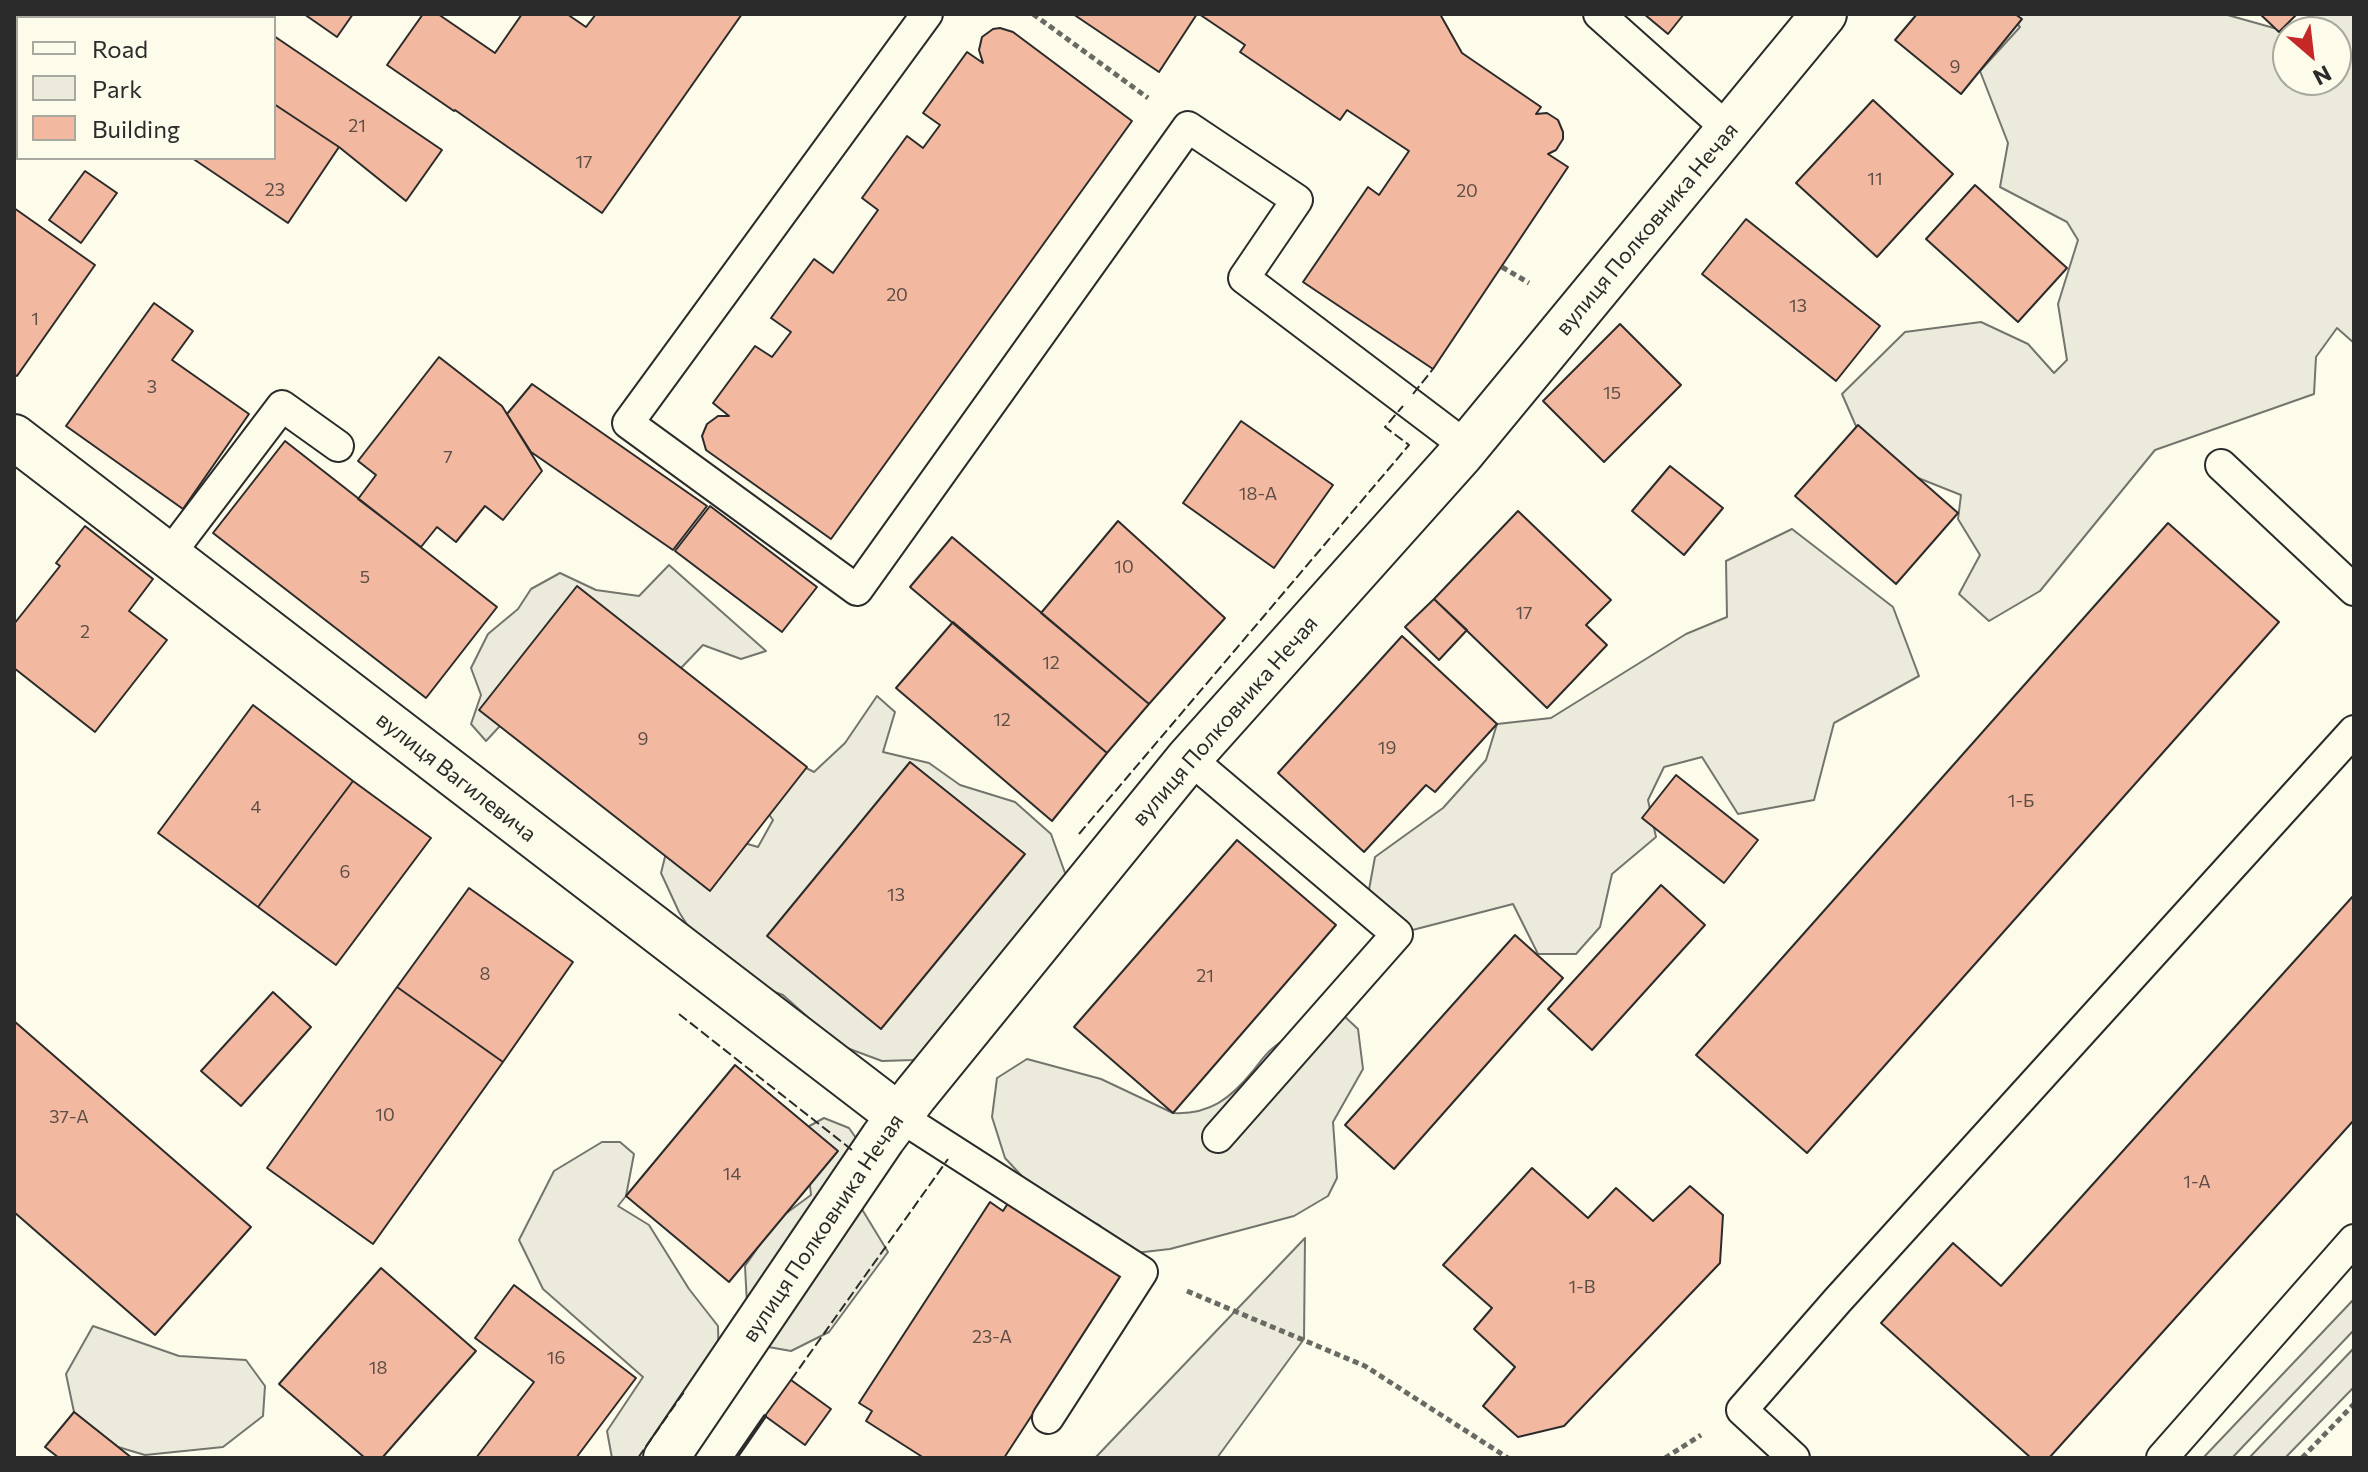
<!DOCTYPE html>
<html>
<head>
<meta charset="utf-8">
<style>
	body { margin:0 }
	#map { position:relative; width:2368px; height:1472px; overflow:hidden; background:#fdfbea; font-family:Commissioner,sans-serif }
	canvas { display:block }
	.frame { position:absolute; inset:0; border:16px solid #2b2b2b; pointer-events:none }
	.legend { position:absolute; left:16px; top:16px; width:260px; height:144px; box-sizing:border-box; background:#fdfbea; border:2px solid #a9a89e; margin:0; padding:10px 14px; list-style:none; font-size:24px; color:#2b2b2b }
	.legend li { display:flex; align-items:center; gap:16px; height:40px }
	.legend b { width:40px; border:2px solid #a9a89e }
	.north { position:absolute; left:2272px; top:16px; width:80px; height:80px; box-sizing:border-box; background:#fdfbea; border:2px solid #a9a89e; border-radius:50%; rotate:152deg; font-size:22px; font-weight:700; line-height:32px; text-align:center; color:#2b2b2b }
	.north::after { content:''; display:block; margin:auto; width:28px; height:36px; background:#c62828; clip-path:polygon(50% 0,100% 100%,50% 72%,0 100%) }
</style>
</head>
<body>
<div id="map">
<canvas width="2368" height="1472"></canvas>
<div class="frame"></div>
<ul class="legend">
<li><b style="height:10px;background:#fdfbea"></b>Road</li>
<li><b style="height:22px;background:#ecebdb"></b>Park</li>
<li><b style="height:22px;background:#f2b8a0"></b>Building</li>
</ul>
<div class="north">N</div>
</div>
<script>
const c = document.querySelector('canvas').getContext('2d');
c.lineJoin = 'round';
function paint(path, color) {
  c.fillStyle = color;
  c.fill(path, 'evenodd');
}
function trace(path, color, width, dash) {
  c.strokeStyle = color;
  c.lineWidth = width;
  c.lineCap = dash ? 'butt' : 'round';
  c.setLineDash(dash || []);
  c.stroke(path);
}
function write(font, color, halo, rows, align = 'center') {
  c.font = font + ' Commissioner,sans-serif';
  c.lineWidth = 6;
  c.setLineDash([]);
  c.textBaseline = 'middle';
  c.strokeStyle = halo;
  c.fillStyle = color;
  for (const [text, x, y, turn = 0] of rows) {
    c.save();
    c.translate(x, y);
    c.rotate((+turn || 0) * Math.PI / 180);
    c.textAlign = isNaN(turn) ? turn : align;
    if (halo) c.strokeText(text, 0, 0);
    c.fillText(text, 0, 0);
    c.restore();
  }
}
const green = new Path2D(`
	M 2009,14 L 2224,14 L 2281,30 L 2316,14 L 2354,14 L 2354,343 L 2337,328 L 2316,357 L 2314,394 L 2155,450 L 2040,591 L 1989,621 L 1959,594 L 1980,555 L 1958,519 L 1961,495 L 1888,466 L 1859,433 L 1842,394 L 1905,332 L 1981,322 L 2028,344 L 2054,373 L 2067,360 L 2058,304 L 2078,240 L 2067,222 L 2000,187 L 2008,143 L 1980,71 L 2020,27 ZM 2288,32 L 2336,32 L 2336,80 L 2288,80 Z
	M 1792,529 L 1893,607 L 1919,676 L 1834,723 L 1814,800 L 1738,814 L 1702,757 L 1664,767 L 1648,800 L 1656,837 L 1612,874 L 1600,927 L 1576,954 L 1538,954 L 1513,904 L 1397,934 L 1368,895 L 1375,857 L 1443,808 L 1486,760 L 1497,724 L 1551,718 L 1686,634 L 1727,617 L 1726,561 Z
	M 669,565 L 766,651 L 741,659 L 703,645 L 682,667 L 654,709 L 512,713 L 486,741 L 471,724 L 481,695 L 471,668 L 488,634 L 518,609 L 531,589 L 560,573 L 596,590 L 639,596 Z
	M 877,696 L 895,712 L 883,752 L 929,763 L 960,785 L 1015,802 L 1051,834 L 1069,884 L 940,1047 L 913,1060 L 882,1061 L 839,1045 L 783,995 L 750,983 L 698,942 L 679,912 L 661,873 L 669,841 L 702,831 L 758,847 L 773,820 L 748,786 L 775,752 L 814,772 L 845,743 Z
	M 1343,1015 L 1358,1029 L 1363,1069 L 1333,1122 L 1337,1178 L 1328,1196 L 1294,1216 L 1170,1249 L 1126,1254 L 1099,1225 L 1046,1202 L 1005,1158 L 992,1117 L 997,1078 L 1027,1059 L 1101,1079 L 1173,1113 C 1210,1115 1231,1098 1253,1071 C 1259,1063 1266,1053 1274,1047 C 1294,1031 1318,1023 1343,1015 Z
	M 824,1118 L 849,1128 L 879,1171 L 860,1206 L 888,1252 L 829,1332 L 791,1351 L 763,1346 L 748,1323 L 745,1266 L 777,1220 L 811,1195 L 804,1129 Z
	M 602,1142 L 620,1142 L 634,1154 L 626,1196 L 618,1206 L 649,1225 L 689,1289 L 718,1326 L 719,1367 L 662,1458 L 612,1458 L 607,1431 L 643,1377 L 543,1289 L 519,1240 L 554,1171 Z
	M 1305,1238 L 1304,1339 L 1217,1458 L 1095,1458 Z
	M 93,1326 L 179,1356 L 246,1360 L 265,1386 L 263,1416 L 223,1447 L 145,1455 L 118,1447 L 74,1412 L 66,1374 Z
	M 2354,1348 L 2354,1387 L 2285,1458 L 2249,1458 Z`);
const parking = new Path2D(`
	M 2354,1299 L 2354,1330 L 2232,1458 L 2203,1458 Z`);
const building = new Path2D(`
	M 100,14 L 141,14 L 147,18 L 97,18 Z
	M 141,14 L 242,14 L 248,18 L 147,18 Z
	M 304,14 L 353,14 L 337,37 Z
	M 423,14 L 438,14 L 495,53 L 522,14 L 567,14 L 586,27 L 596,14 L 742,14 L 602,213 L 455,110 L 454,111 L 387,65 Z
	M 1073,14 L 1197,14 L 1159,72 Z
	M 1199,14 L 1440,14 L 1462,53 L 1541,107 L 1536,114 L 1547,113 L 1558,120 L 1563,132 L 1563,139 L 1556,150 L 1548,154 L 1568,167 L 1433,369 L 1303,282 L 1368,187 L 1379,195 L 1409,151 L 1347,110 L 1340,120 L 1240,52 L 1245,45 Z
	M 1644,14 L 1684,14 L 1668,34 Z
	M 1917,14 L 2015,14 L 2022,19 L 1961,94 L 1895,40 Z
	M 2260,14 L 2297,14 L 2279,32 Z
	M 1000,28 L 1013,32 L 1132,121 L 831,539 L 706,450 L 702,436 L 707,424 L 718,416 L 729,416 L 713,403 L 755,346 L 772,357 L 791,332 L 771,318 L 814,259 L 833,273 L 878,210 L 862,198 L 907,136 L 923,148 L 940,125 L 923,113 L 967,52 L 983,63 L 979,50 L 982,37 L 993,29 Z
	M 274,36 L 442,150 L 406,201 L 339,147 L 274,104 Z
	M 1873,100 L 1953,174 L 1877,257 L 1796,183 Z
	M 274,104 L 339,147 L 288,223 L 192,158 L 274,158 Z
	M 85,171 L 117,193 L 81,243 L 49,220 Z
	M 1975,185 L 2067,268 L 2018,322 L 1926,239 Z
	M 14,208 L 95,265 L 17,376 L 14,374 Z
	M 1746,219 L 1880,326 L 1836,381 L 1702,274 Z
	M 154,303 L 193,331 L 172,360 L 249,414 L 183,509 L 66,426 Z
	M 1620,324 L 1681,385 L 1604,462 L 1543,401 Z
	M 439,357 L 502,406 L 542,471 L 503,520 L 485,506 L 456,542 L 437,527 L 421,547 L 358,499 L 376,475 L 358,461 Z
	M 532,384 L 707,506 L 673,550 L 531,452 L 507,414 Z
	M 1241,421 L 1333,485 L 1274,568 L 1183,503 Z
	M 1858,425 L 1958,513 L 1896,584 L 1795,496 Z
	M 285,441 L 497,607 L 426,698 L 213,533 Z
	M 1670,466 L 1723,508 L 1684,555 L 1632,511 Z
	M 710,506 L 817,587 L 782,632 L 675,551 Z
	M 1518,511 L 1611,600 L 1586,625 L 1607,645 L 1547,708 L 1434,599 Z
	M 1118,521 L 1225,618 L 1149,704 L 1041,613 Z
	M 2168,523 L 2279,622 L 1807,1153 L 1696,1055 Z
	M 85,526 L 153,579 L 129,611 L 167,640 L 95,732 L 14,668 L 14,624 L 60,566 L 56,563 Z
	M 952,537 L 1149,704 L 1107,753 L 910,587 Z
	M 577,586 L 807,767 L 710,891 L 479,710 Z
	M 1434,599 L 1467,630 L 1439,660 L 1405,627 Z
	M 953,622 L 1107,753 L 1052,821 L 896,688 Z
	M 1402,636 L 1497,724 L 1435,792 L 1426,785 L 1364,852 L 1278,773 Z
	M 253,705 L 353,781 L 258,907 L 158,833 Z
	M 910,762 L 1025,854 L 881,1029 L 767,936 Z
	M 1676,775 L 1758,840 L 1724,883 L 1642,818 Z
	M 353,781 L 431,838 L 336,965 L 258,907 Z
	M 1237,840 L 1336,925 L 1173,1113 L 1074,1027 Z
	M 1661,885 L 1705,925 L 1592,1050 L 1548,1009 Z
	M 469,888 L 573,962 L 503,1062 L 397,987 Z
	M 2354,895 L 2354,1120 L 2049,1458 L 2031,1458 L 1881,1323 L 1953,1243 L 2001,1286 Z
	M 1515,935 L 1563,978 L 1394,1169 L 1345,1125 Z
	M 397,987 L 503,1062 L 373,1244 L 267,1168 Z
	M 273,992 L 311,1027 L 241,1106 L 201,1071 Z
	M 14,1021 L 251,1227 L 155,1335 L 14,1212 Z
	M 735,1065 L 838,1151 L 729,1282 L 626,1196 Z
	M 1532,1168 L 1588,1218 L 1616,1188 L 1653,1221 L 1690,1186 L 1723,1215 L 1720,1263 L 1564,1426 L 1518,1437 L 1483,1406 L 1515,1367 L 1474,1329 L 1492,1308 L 1443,1265 Z
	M 1012,1197 L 1126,1271 L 1004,1458 L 924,1458 L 866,1421 L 872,1411 L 859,1403 L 990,1202 L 1003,1211 Z
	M 381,1268 L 476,1351 L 382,1458 L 365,1458 L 279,1384 Z
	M 514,1285 L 636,1378 L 576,1458 L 476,1458 L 534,1382 L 475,1338 Z
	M 791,1380 L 831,1409 L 805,1445 L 765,1416 Z
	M 74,1412 L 132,1458 L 59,1458 L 45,1447 Z`);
const path = new Path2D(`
	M 1033,14 L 1148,98
	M 45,18 L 47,14
	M 14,61 L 18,55
	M 1502,267 L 1529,283
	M 1187,1291 L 1365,1366 L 1508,1458
	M 1665,1458 L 1701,1435
	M 2302,1458 L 2354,1404`);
const service = new Path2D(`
	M 927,14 L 628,423 L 857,590 L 1188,127 L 1297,200 L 1244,278 L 1466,446
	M 1599,14 L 1729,130
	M 2221,465 L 2354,590
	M 168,556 L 282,406 L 338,446
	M 1189,758 L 1397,934 L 1218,1137
	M 899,1116 L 1142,1272 L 1048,1418
	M 1794,1458 L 1742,1410 L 1837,1301 L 2354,731
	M 2162,1458 L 2354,1240`);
const minor = new Path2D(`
	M 14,437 L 899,1116
	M 666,1458 L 883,1138 L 915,1095 L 1189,758 L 1461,454 L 1824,14`);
const fence = new Path2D(`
	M 1413,394 L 1433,369
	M 1079,834 L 1409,445 L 1385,427 L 1403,406
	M 679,1014 L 852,1150 L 850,1153
	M 791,1380 L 948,1159
	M 638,1458 L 686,1389`);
const wall = new Path2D(`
	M 736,1458 L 765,1416`);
const numberNames = [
	["9",1955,67],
	["21",357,126],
	["17",584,162],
	["11",1875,179],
	["23",275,190],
	["20",1467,191],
	["20",897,295],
	["13",1798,306],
	["1",35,319],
	["3",152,387],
	["15",1612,393],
	["7",448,457],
	["18-А",1258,494],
	["10",1124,567],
	["5",365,577],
	["17",1524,613],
	["2",85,632],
	["12",1051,663],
	["12",1002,720],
	["9",643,739],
	["19",1387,748],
	["1-Б",2021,801],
	["4",256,807],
	["6",345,872],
	["13",896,895],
	["8",485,974],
	["21",1205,976],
	["10",385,1115],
	["37-А",69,1117],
	["14",732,1174],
	["1-А",2197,1182],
	["1-В",1582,1287],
	["23-А",992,1337],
	["16",556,1358],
	["18",378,1368]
];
const streetNames = [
	["вулиця Полковника Нечая",1647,229,-50],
	["вулиця Полковника Нечая",1225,721,-49],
	["вулиця Вагилевича",456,777,38],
	["вулиця Полковника Нечая",823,1228,-56]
];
paint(green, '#ecebdb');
trace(green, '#74746e', 2);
paint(parking, '#eceadb');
trace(parking, '#74746e', 2);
paint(building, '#f2b8a0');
trace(building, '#2b2b2b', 2);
trace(service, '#2b2b2b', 34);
trace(minor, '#2b2b2b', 48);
trace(path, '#6a6964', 5, [6, 4]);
trace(service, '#fdfbea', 30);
trace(minor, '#fdfbea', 44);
trace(fence, '#2b2b2b', 2, [10, 4]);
trace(wall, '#2b2b2b', 4);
write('18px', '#5d4e48', null, numberNames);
write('22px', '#2b2b2b', '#fdfbea', streetNames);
</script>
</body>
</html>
